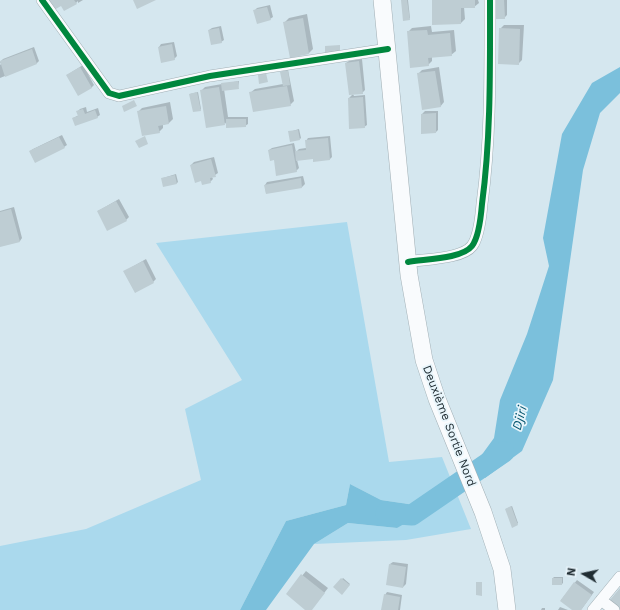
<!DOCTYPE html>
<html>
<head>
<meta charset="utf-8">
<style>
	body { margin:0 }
	#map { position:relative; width:620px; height:610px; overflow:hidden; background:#d5e7ef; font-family:"Work Sans",sans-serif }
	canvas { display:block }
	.north { position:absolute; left:564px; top:554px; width:40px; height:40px; -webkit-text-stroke:3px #e8f5fb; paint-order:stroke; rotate:279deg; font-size:11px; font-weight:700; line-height:16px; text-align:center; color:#202d33 }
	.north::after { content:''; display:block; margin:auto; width:14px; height:18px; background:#202d33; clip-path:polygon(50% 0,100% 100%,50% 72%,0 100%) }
</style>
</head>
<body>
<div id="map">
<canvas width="620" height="610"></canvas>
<div class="north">N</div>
</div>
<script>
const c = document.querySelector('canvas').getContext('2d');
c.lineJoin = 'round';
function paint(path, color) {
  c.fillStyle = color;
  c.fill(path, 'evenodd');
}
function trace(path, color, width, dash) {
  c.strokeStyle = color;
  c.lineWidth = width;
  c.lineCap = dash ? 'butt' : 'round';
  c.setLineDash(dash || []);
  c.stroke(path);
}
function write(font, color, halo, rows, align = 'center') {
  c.font = font + ' "Work Sans",sans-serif';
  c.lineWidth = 3.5;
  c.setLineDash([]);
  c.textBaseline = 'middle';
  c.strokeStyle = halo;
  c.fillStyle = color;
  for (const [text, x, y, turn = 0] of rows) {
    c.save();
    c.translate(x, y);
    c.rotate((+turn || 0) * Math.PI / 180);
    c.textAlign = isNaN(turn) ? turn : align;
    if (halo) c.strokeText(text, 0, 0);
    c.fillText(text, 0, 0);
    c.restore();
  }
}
const green = new Path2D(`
	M 347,222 L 389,462 L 442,457 L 471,529 L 406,540 L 314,544 L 348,523 L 397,528 L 408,504 L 381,500 L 350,484 L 346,505 L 286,521 L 240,610 L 0,610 L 0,546 L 86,529 L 201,480 L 185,409 L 242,380 L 156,243 Z`);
const water = new Path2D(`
	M 620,67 L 620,93 L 600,113 L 583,170 L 553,380 L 522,451 L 485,478 L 478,460 L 494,438 L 500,400 L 527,334 L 549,266 L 543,238 L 562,134 L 592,83 Z
	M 350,484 L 381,500 L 408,504 L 416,517 L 397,528 L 348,523 L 314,544 L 266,610 L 240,610 L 286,521 L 346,505 Z`);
const shadow = new Path2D(`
	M 50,0 L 83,0 L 78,3 L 78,1 L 76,3 L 62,4 Z
	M 402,0 L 408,0 L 410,18 L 409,19 Z
	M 433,0 L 478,0 L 479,3 L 474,7 L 464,7 L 465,19 L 461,23 Z
	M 494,0 L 507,0 L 507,15 L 504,18 Z
	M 270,5 L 273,17 L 270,19 L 254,11 L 257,8 Z
	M 307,14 L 313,49 L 309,53 L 291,57 L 285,22 L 289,18 Z
	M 504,25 L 524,25 L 522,60 L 518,64 L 500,29 Z
	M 221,26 L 224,40 L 221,42 L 209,30 L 212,28 Z
	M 431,26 L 432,32 L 454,30 L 456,51 L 451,55 L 432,57 L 432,61 L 428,65 L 408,32 L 412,28 Z
	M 174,42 L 177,56 L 174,59 L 159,47 L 161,44 Z
	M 34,47 L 39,61 L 37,63 L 0,78 L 0,65 L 1,64 L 0,62 L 3,59 Z
	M 362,59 L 365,90 L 362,93 L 346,63 L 349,61 Z
	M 83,65 L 94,85 L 91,88 L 67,75 Z
	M 439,67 L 444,102 L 440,107 L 418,74 L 422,70 Z
	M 288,70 L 294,101 L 290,105 L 250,93 L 255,89 L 283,84 L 281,72 Z
	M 239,81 L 238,88 L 224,89 L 228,117 L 248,117 L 248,124 L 245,126 L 227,121 L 225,124 L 201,91 L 205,87 Z
	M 198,92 L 201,109 L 200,110 L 190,94 Z
	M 353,94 L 354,96 L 365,95 L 367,125 L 364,127 L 349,98 Z
	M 170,102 L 173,119 L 169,123 L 163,125 L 163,128 L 159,132 L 138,112 L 142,108 Z
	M 86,107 L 87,112 L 98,108 L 100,115 L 97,117 L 73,118 L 79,115 L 78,111 L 80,109 Z
	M 425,111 L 438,111 L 438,130 L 436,132 L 422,114 Z
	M 299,129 L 301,138 L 300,139 L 289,132 Z
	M 62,135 L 67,145 L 64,147 L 30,151 L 33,149 Z
	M 330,136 L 332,157 L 330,159 L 314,158 L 297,160 L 299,168 L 296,171 L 275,159 L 269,150 L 272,148 L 294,143 L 296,152 L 299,149 L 306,148 L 306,141 L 308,138 Z
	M 214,157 L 218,173 L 212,177 L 213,179 L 210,182 L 201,180 L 191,165 L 194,162 Z
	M 176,174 L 178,182 L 177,183 L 164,186 L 163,178 Z
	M 303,176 L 305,184 L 302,187 L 266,193 L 265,185 L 267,182 Z
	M 119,199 L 129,217 L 126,220 L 98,211 Z
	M 14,207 L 22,238 L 20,241 L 0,246 L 0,211 Z
	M 146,259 L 156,279 L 153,282 L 125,271 Z
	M 512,506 L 518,523 L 517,524 L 506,509 Z
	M 393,562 L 408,564 L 406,584 L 403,587 L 390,564 Z
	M 306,571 L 328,588 L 311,610 L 307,610 L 287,594 Z
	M 554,577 L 563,577 L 563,583 L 562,584 L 553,578 Z
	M 343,578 L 350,584 L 342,593 L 335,587 Z
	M 577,580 L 594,592 L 581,610 L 574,610 L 561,600 Z
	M 387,592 L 402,595 L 400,610 L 382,610 L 385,595 Z
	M 560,607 L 568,610 L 558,610 Z
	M 542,608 L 545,608 L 545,610 L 541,610 Z`);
const river = new Path2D(`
	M 386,513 L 412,515 L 504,452`);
const building = new Path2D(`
	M 48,0 L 74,0 L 77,4 L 64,11 L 61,6 L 54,10 Z
	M 133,0 L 156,0 L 137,9 Z
	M 401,0 L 407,0 L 410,20 L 403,21 Z
	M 432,0 L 475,0 L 475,8 L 461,8 L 461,24 L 432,25 Z
	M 493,0 L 504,0 L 505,19 L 493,19 Z
	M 267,7 L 271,20 L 257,24 L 253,10 Z
	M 303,18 L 309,54 L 290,58 L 283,22 Z
	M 219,28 L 222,43 L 211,45 L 208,30 Z
	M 499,28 L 520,29 L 519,65 L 498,64 Z
	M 427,30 L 428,35 L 450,33 L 452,56 L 428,58 L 429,66 L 410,68 L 407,31 Z
	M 172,44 L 175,60 L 161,63 L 158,47 Z
	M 340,45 L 340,53 L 325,54 L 325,46 Z
	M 32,49 L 37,64 L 5,77 L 0,61 Z
	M 359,61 L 363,94 L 349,95 L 345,63 Z
	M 80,67 L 92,88 L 78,96 L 66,75 Z
	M 288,70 L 290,85 L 283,86 L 280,72 Z
	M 435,71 L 441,107 L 422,110 L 417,73 Z
	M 266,73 L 268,82 L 259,84 L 258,75 Z
	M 238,81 L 239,89 L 222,91 L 221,83 Z
	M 287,86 L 291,106 L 253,112 L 249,92 Z
	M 219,87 L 225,125 L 206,128 L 200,90 Z
	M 197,92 L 201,111 L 193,112 L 189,94 Z
	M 363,97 L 365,128 L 349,129 L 348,98 Z
	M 134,100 L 137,106 L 124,112 L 122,106 Z
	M 166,106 L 169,124 L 158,126 L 160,133 L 142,136 L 137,111 Z
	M 83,109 L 85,114 L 95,110 L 98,118 L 75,126 L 72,118 L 78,116 L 76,111 Z
	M 436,113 L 436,133 L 421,134 L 421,114 Z
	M 226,119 L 246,119 L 246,127 L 226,128 Z
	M 298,130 L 300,140 L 290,142 L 288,131 Z
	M 145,136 L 148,144 L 139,148 L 135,141 Z
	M 59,137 L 65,148 L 35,163 L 29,151 Z
	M 328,138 L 330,160 L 313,162 L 313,159 L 296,161 L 295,151 L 306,150 L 305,140 Z
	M 292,145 L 297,172 L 276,176 L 274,160 L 270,161 L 268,150 Z
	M 211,159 L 216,177 L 210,178 L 211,183 L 202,185 L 201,181 L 195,183 L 190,165 Z
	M 175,175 L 177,184 L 163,187 L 161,178 Z
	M 301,178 L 302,188 L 266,194 L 264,185 Z
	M 116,201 L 127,221 L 107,231 L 97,211 Z
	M 11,209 L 20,242 L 0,247 L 0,212 Z
	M 143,261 L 154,283 L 135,293 L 123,271 Z
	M 511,506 L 518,525 L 512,528 L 505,509 Z
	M 389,564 L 406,567 L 403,588 L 386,585 Z
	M 301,574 L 325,593 L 312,610 L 305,610 L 286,594 Z
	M 341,578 L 350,585 L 342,595 L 333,587 Z
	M 552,578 L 562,578 L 562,585 L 552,585 Z
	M 476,582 L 482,582 L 482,596 L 476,595 Z
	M 574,582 L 592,595 L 581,610 L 572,610 L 560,601 Z
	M 620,588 L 620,610 L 609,601 Z
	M 384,594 L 400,597 L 398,610 L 381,610 Z`);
const minor = new Path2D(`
	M 42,0 L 109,93 L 119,96 L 210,76 L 388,49
	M 408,262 C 424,259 462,259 472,246 C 479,237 481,216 482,204 C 491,137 490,68 490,0
	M 601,600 L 614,610
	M 593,610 L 620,577`);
const primary = new Path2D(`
	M 382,0 L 409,275 L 424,360 L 437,399 L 483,512 L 502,569 L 507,610`);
const cycleway = new Path2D(`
	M 42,0 L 109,93 L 119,96 L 210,76 L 388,49
	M 408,262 C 424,259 462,259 472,246 C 479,237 481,216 482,204 C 491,137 490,68 490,0`);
const streetNames = [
	["Deuxième Sortie Nord",449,426,69]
];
const waterNames = [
	["Djiri",520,418,-75]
];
paint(green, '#aad9ed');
paint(water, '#7bc0dc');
paint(shadow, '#0003');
trace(river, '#7bc0dc', 21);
paint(building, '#becdd3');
trace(minor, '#a1afb5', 12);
trace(primary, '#a1afb5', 18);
trace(minor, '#f9fbfd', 11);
trace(primary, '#f9fbfd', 17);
trace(cycleway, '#00873e', 6);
write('12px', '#202d33', '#e8f5fb', streetNames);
write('italic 13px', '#06556e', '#e8f5fb', waterNames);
</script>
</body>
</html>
